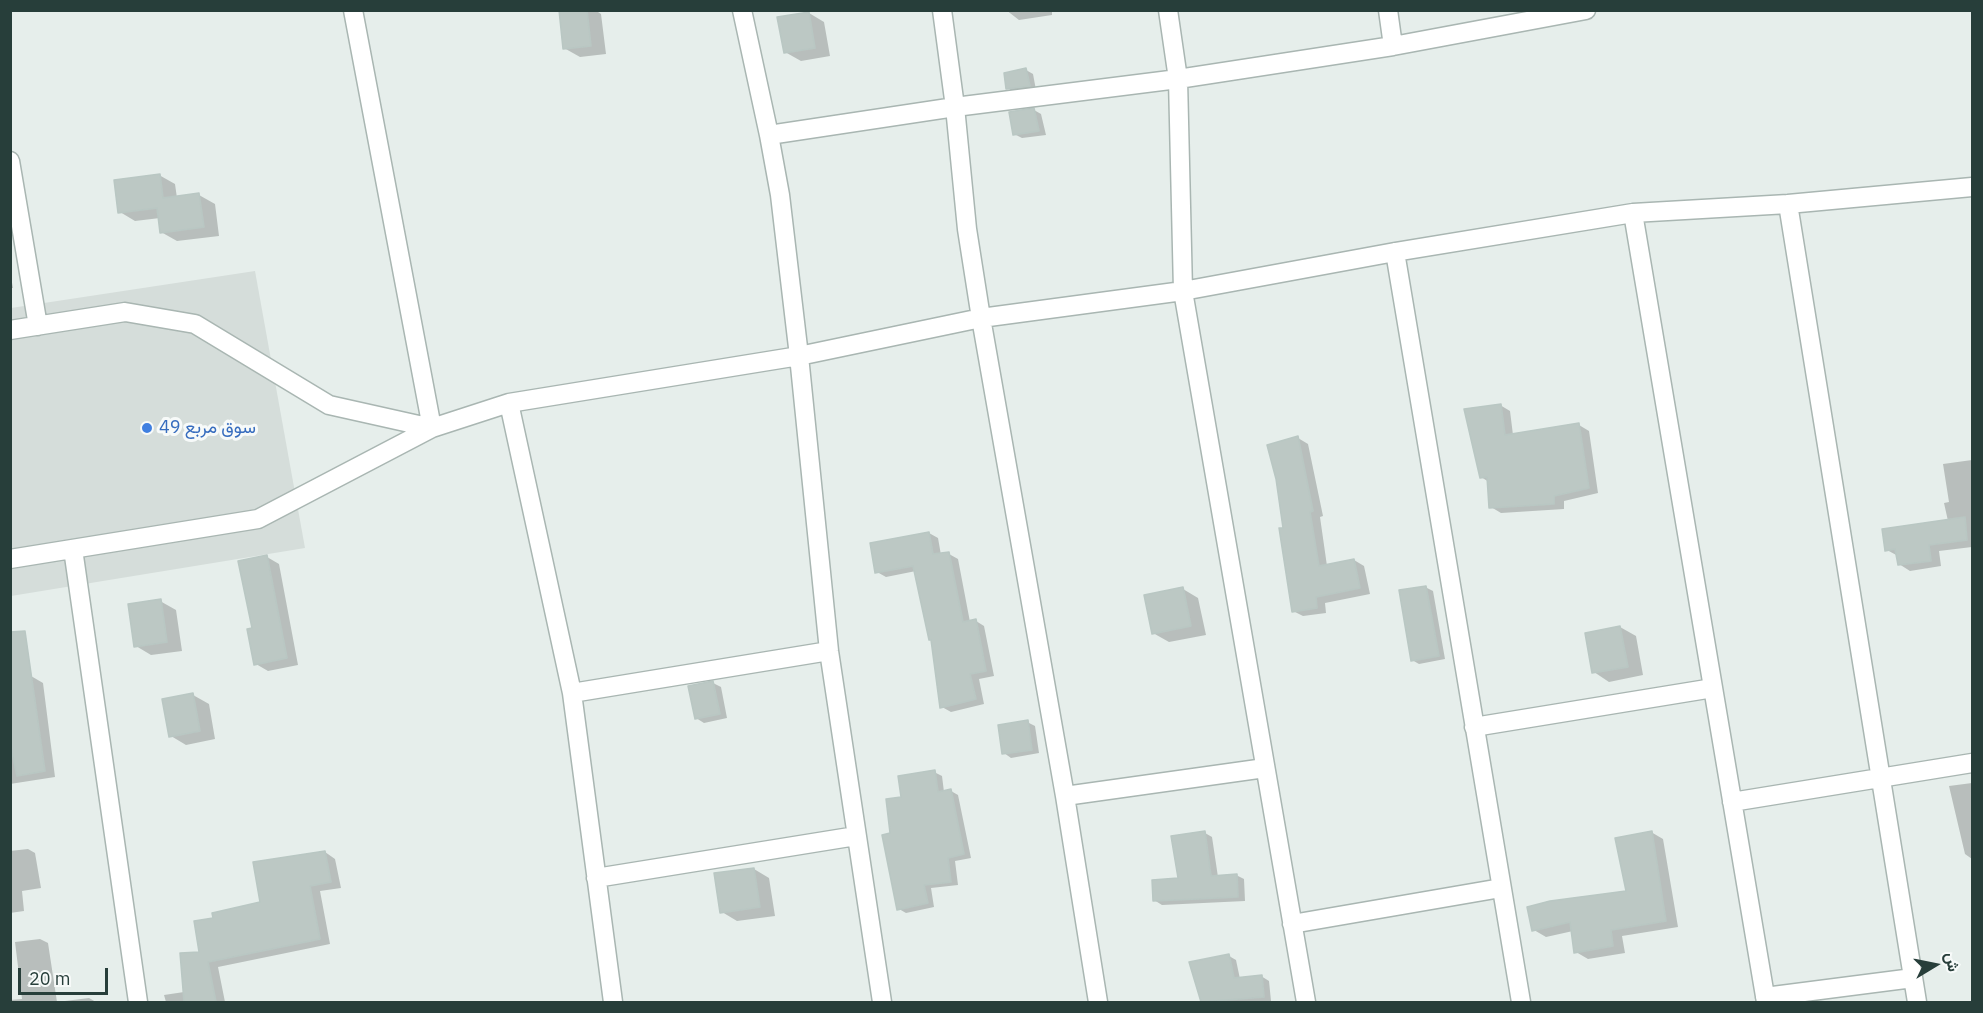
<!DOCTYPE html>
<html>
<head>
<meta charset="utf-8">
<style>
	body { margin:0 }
	#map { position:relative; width:1983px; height:1013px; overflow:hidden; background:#e6eeeb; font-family:"IBM Plex Sans",Vazirmatn,sans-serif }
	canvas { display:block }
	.frame { position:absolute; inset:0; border:12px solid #273e3a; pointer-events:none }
	.north { position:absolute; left:1905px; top:935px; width:60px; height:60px; -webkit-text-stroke:4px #f7faf9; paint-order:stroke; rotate:80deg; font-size:16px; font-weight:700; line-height:24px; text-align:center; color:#273e3a }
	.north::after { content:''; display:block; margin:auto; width:21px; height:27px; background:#273e3a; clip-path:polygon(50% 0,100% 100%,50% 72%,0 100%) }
	.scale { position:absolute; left:18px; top:968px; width:90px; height:27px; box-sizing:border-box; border:3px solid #273e3a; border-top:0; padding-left:8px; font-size:18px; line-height:21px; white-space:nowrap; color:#273e3a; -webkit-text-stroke:4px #f7faf9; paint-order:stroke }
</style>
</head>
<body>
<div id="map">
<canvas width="1983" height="1013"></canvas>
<div class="frame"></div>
<div class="north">ش</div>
<div class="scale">20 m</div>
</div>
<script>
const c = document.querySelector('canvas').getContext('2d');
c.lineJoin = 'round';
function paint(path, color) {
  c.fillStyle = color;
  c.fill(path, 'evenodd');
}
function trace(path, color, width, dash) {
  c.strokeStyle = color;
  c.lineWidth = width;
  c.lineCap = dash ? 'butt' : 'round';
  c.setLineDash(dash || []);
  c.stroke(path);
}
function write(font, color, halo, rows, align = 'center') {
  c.font = font + ' "IBM Plex Sans",Vazirmatn,sans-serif';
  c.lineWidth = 6;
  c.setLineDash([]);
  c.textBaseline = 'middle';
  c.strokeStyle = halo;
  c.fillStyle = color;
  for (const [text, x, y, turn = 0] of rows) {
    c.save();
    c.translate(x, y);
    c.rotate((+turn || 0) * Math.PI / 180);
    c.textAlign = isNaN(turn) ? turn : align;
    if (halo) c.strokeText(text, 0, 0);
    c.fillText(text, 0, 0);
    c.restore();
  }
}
const built = new Path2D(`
	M 255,271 L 305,548 L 11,596 L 11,308 Z`);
const shadow = new Path2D(`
	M 561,10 L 595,10 L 601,14 L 606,54 L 580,57 L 564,48 Z
	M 1006,10 L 1053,10 L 1052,11 L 1052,15 L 1019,20 Z
	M 809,13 L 824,22 L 830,56 L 801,61 L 785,52 Z
	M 1026,70 L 1033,74 L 1036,90 L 1015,93 L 1008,88 Z
	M 1034,110 L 1041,114 L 1046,135 L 1022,138 L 1014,134 Z
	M 159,175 L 175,184 L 177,198 L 199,195 L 215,204 L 219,236 L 177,241 L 161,232 L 160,218 L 135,221 L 120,212 Z
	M 10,272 L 13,288 L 10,288 Z
	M 1500,405 L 1510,411 L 1513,435 L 1579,425 L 1589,431 L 1598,493 L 1564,501 L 1564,509 L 1501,513 L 1491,507 L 1489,482 L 1481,477 Z
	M 1298,438 L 1308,444 L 1323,516 L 1320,517 L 1327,566 L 1354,560 L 1364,566 L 1370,594 L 1325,603 L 1326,613 L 1303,616 L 1293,611 L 1285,529 Z
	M 1972,460 L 1972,547 L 1939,551 L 1941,566 L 1910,571 L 1899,564 L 1898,556 L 1887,550 L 1948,521 L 1944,503 L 1949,502 L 1943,464 Z
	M 929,533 L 938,538 L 941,555 L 949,554 L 958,559 L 970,622 L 976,621 L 984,626 L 994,676 L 979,679 L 984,704 L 951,712 L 942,707 L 933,640 L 916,571 L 886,577 L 877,572 Z
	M 267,557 L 279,564 L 298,665 L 268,671 L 256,664 L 254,629 Z
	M 1425,587 L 1433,591 L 1445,659 L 1419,664 L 1412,660 Z
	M 1183,589 L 1198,598 L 1206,635 L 1169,642 L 1153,633 Z
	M 160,601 L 176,610 L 182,651 L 151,655 L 136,646 Z
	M 1620,627 L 1636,636 L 1643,675 L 1609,682 L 1594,672 Z
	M 31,676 L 43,683 L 55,777 L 10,784 L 10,679 Z
	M 713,683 L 721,687 L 727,718 L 704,723 L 696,718 Z
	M 193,695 L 209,704 L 215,739 L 186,745 L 171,736 Z
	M 1027,722 L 1035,726 L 1039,753 L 1011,758 L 1004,753 Z
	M 934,772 L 942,776 L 944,792 L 951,791 L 958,795 L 971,858 L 955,861 L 958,885 L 931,888 L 934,907 L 906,913 L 899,909 L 891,835 L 903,799 Z
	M 1972,783 L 1972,859 L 1965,854 L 1949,786 Z
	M 1651,832 L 1663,839 L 1678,927 L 1622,936 L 1625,953 L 1588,959 L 1576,952 L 1573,931 L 1546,937 L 1534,930 L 1628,892 Z
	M 1205,833 L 1212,837 L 1218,877 L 1236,875 L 1244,879 L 1245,901 L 1162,905 L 1154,900 L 1180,880 Z
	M 28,849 L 35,853 L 41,888 L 22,891 L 24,911 L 10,913 L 10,851 Z
	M 325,852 L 335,859 L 341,888 L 320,891 L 330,944 L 218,967 L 225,1002 L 166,1002 L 164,995 L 184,992 L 215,919 L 261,904 Z
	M 754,869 L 769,878 L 775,916 L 737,921 L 722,912 Z
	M 40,939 L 48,943 L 57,1002 L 89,998 L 96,1002 L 10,1002 L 10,1000 L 22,999 L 15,942 Z
	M 1229,956 L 1236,960 L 1240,979 L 1261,976 L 1269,981 L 1271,1001 L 1202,1002 L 1191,963 Z`);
const building = new Path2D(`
	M 559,10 L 587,10 L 591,46 L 563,49 Z
	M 809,12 L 815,48 L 784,53 L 777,17 Z
	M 1026,68 L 1030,86 L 1006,89 L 1004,73 Z
	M 1034,108 L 1039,131 L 1013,135 L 1009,112 Z
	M 160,174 L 163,198 L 199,193 L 204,227 L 160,233 L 157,208 L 118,213 L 114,180 Z
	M 1501,404 L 1505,435 L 1579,423 L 1589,488 L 1554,496 L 1554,504 L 1489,508 L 1487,477 L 1480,478 L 1464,409 Z
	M 1298,436 L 1313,511 L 1310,512 L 1319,566 L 1354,559 L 1360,588 L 1316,597 L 1317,608 L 1292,612 L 1279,528 L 1283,528 L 1276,479 L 1267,445 Z
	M 1965,517 L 1967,540 L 1929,545 L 1931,561 L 1898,565 L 1895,549 L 1885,551 L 1882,529 Z
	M 929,532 L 933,554 L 949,552 L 963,622 L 976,619 L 986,671 L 970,674 L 976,699 L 940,708 L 931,640 L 929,640 L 913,566 L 875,573 L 870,543 Z
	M 267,555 L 287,658 L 254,665 L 247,629 L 252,628 L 238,561 Z
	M 1426,586 L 1439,656 L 1411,661 L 1399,590 Z
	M 1183,587 L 1191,626 L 1152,634 L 1144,595 Z
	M 161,599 L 167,642 L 134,647 L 128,604 Z
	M 1620,626 L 1628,667 L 1592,673 L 1585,633 Z
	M 25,631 L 45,771 L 17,776 L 10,743 L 10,632 Z
	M 713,681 L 720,714 L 695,719 L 688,686 Z
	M 193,693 L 200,731 L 169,737 L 162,699 Z
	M 1028,720 L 1032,750 L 1002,754 L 998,725 Z
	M 935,770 L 938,792 L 951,789 L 964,854 L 948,858 L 951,882 L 924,885 L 928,903 L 897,910 L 882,835 L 890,833 L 886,799 L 901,797 L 898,776 Z
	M 1205,831 L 1211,876 L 1237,874 L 1238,897 L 1153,901 L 1152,880 L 1178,878 L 1171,836 Z
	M 1652,831 L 1666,921 L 1611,930 L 1613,946 L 1574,953 L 1570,922 L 1532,931 L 1527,907 L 1550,901 L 1626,891 L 1615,838 Z
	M 325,851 L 331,882 L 310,886 L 320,939 L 208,962 L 216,1002 L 184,1002 L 180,953 L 199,952 L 194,921 L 213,918 L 212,913 L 260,902 L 253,862 Z
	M 754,868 L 760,907 L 720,913 L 714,873 Z
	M 1229,954 L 1234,978 L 1262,975 L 1264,997 L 1201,1002 L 1189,962 Z`);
const minor = new Path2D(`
	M 742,10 L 769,135 L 780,195 L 799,356 L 829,651 L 882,1002
	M 942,10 L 955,107 L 967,229 L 981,318 L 1065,796 L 1098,1002
	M 1168,10 L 1178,79 L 1183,291 L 1306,1002
	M 1388,10 L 1393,46
	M 769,135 L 955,107 L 1178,79 L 1393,46 L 1586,10
	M 10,161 L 38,326
	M 1788,204 L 1917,1002
	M 1633,213 L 1766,1002
	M 1395,252 L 1521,1002
	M 10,330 L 125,312 L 195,324 L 329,405 L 432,428 L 353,10
	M 509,403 L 572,693 L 613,1002
	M 73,549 L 138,1002
	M 10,559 L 258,519 L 432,428 L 509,403 L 799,356 L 981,318 L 1183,291 L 1395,252 L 1633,213 L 1788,204 L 1972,187
	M 572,693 L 829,651
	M 1474,727 L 1713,688
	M 1065,796 L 1265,768
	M 1732,802 L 1972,763
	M 596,878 L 856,836
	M 1292,924 L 1501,888
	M 1765,997 L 1913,978`);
const markers = [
	[147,428,6,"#3f7fe0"]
];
const shopNames = [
	["سوق مربع 49",159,428]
];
paint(built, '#d5ddda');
paint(shadow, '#0003');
paint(building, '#bcc8c4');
trace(building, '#b9c7c3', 1.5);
trace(minor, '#a9b6b2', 21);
trace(minor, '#fff', 18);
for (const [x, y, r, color] of markers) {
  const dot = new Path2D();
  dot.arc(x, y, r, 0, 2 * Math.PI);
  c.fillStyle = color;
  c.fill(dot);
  trace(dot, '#f7faf9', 2);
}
write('18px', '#366cbe', '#f7faf9', shopNames, 'left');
</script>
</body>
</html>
